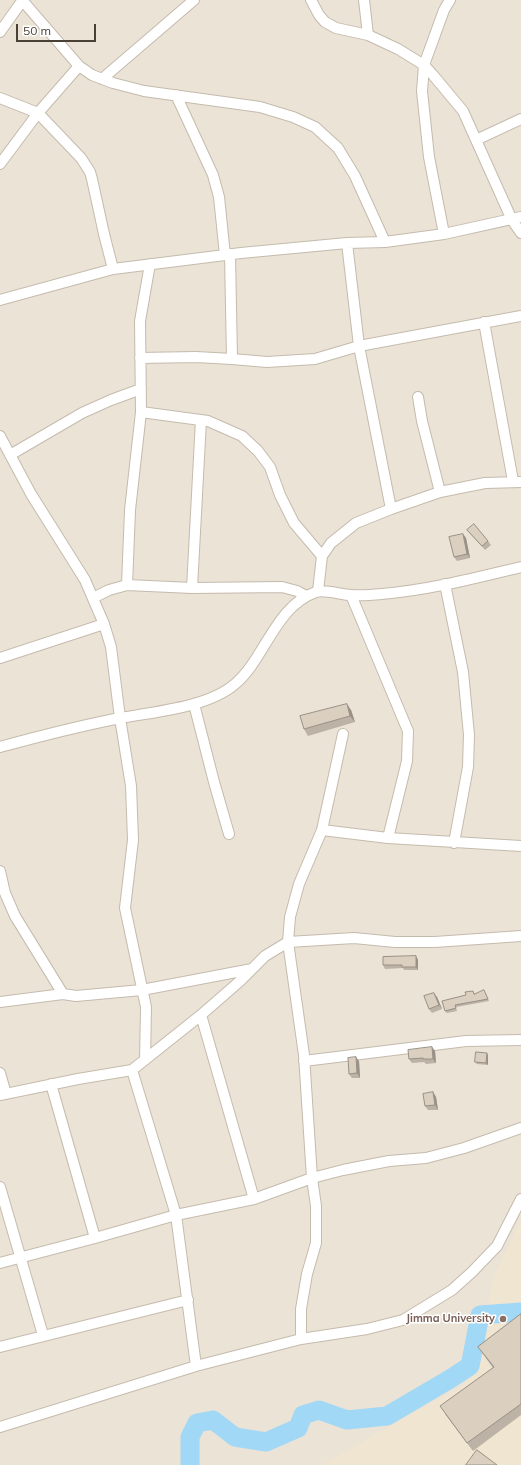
<!DOCTYPE html>
<html>
<head>
<meta charset="utf-8">
<style>
	body { margin:0 }
	#map { position:relative; width:521px; height:1465px; overflow:hidden; background:#f5f1e8; font-family:Mulish,sans-serif }
	canvas { display:block }
	.scale { position:absolute; left:16px; top:24px; width:80px; height:18px; box-sizing:border-box; border:2px solid #4a4136; border-top:0; padding-left:5px; font-size:12px; line-height:14px; white-space:nowrap; color:#4a4136; -webkit-text-stroke:3px #fff; paint-order:stroke }
</style>
</head>
<body>
<div id="map">
<canvas width="521" height="1465"></canvas>
<div class="scale">50 m</div>
</div>
<script>
const c = document.querySelector('canvas').getContext('2d');
c.lineJoin = 'round';
function paint(path, color) {
  c.fillStyle = color;
  c.fill(path, 'evenodd');
}
function trace(path, color, width, dash) {
  c.strokeStyle = color;
  c.lineWidth = width;
  c.lineCap = dash ? 'butt' : 'round';
  c.setLineDash(dash || []);
  c.stroke(path);
}
function write(font, color, halo, rows, align = 'center') {
  c.font = font + ' Mulish,sans-serif';
  c.lineWidth = 3;
  c.setLineDash([]);
  c.textBaseline = 'middle';
  c.strokeStyle = halo;
  c.fillStyle = color;
  for (const [text, x, y, turn = 0] of rows) {
    c.save();
    c.translate(x, y);
    c.rotate((+turn || 0) * Math.PI / 180);
    c.textAlign = isNaN(turn) ? turn : align;
    if (halo) c.strokeText(text, 0, 0);
    c.fillText(text, 0, 0);
    c.restore();
  }
}
const residential = new Path2D(`
	M 0,0 L 521,0 L 521,1465 L 0,1465 Z`);
const education = new Path2D(`
	M 521,1220 L 521,1465 L 321,1465 L 460,1387 L 472,1376 L 477,1364 L 494,1275 Z`);
const river = new Path2D(`
	M 190,1465 L 190,1437 L 197,1423 L 213,1420 L 235,1437 L 266,1442 L 298,1428 L 303,1415 L 319,1410 L 347,1420 L 387,1416 L 450,1379 L 470,1366 L 480,1315 L 521,1312`);
const minor = new Path2D(`
	M 22,0 L 79,66 L 92,75 L 113,83 L 144,91 L 260,107 L 293,117 L 315,127 L 338,148 L 355,176 L 385,242
	M 311,0 L 319,15 L 325,22 L 336,28 L 368,35 L 398,49 L 424,65 L 433,75 L 463,111 L 512,220 L 521,233
	M 364,0 L 368,35
	M 0,32 L 22,1
	M 102,79 L 194,0
	M 176,95 L 213,175 L 219,197 L 225,255
	M 0,98 L 38,113 L 81,158 L 90,172 L 92,179 L 104,234 L 113,269
	M 476,140 L 521,119
	M 0,164 L 38,113 L 79,66
	M 444,234 L 429,157 L 422,91 L 424,65 L 444,10 L 450,0
	M 347,243 L 359,346 L 391,509
	M 230,254 L 232,359
	M 0,300 L 113,269 L 241,253 L 347,243 L 385,242 L 444,234 L 521,217
	M 484,322 L 513,481
	M 140,358 L 196,357 L 232,359 L 267,362 L 315,359 L 359,346 L 521,316
	M 418,397 L 422,421 L 440,492
	M 141,412 L 208,421 L 242,436 L 258,451 L 270,467 L 280,495 L 294,523 L 322,556
	M 0,436 L 31,494 L 85,580 L 104,624 L 111,647 L 120,718 L 131,786 L 133,840 L 125,908 L 146,1007 L 145,1060
	M 10,455 L 82,413 L 111,400 L 141,389
	M 445,584 L 463,672 L 469,735 L 468,767 L 454,843
	M 127,585 L 130,510 L 141,412 L 140,321 L 150,264
	M 192,588 L 201,420
	M 318,591 L 322,556 L 331,543 L 356,523 L 391,509 L 440,492 L 485,483 L 521,482
	M 351,595 L 408,731 L 407,761 L 388,838
	M 93,598 L 109,590 L 127,585 L 192,588 L 282,587 L 297,591 L 306,596
	M 0,658 L 104,624
	M 194,704 L 214,782 L 229,834
	M 0,747 C 40,736 80,726 120,718 C 154,712 209,707 235,684 C 265,659 275,606 316,592 C 324,589 342,595 351,595 C 361,596 372,595 382,594 C 429,590 475,578 521,567
	M 322,830 L 388,838 L 521,846
	M 0,871 L 5,893 L 15,916 L 63,994
	M 0,1002 L 63,994 L 76,996 L 142,990 L 252,969
	M 201,1015 L 254,1199
	M 304,1061 L 466,1041 L 521,1040
	M 132,1070 L 176,1215 L 196,1366
	M 0,1073 L 6,1094
	M 51,1084 L 95,1238
	M 0,1095 L 78,1079 L 132,1070 L 201,1015 L 240,981 L 265,956 L 288,942 L 354,938 L 395,942 L 435,942 L 521,936
	M 0,1187 L 43,1335
	M 0,1263 L 95,1238 L 176,1215 L 254,1199 L 312,1178 L 343,1170 L 389,1161 L 426,1158 L 464,1148 L 521,1128
	M 301,1339 L 301,1309 L 307,1274 L 316,1243 L 316,1206 L 312,1178 L 304,1055 L 288,942 L 290,917 L 299,884 L 322,830 L 343,734
	M 0,1347 L 188,1300
	M 0,1427 L 196,1366 L 301,1339 L 367,1329 L 403,1320 L 452,1290 L 472,1272 L 497,1246 L 521,1199`);
const wall = new Path2D(`
	M 467,530 L 488,541 L 491,545 L 485,550 Z
	M 463,534 L 466,538 L 470,558 L 457,561 L 454,557 Z
	M 351,710 L 355,722 L 308,736 L 304,729 Z
	M 416,956 L 418,960 L 418,970 L 404,970 L 403,968 L 385,969 L 383,965 Z
	M 485,992 L 489,1001 L 456,1007 L 457,1011 L 447,1013 L 445,1011 L 475,993 L 475,994 Z
	M 437,997 L 442,1009 L 432,1013 L 429,1009 Z
	M 432,1047 L 435,1051 L 436,1063 L 426,1064 L 424,1062 L 412,1063 L 409,1059 Z
	M 488,1055 L 488,1065 L 477,1064 L 475,1062 Z
	M 359,1061 L 360,1078 L 352,1078 L 349,1074 Z
	M 433,1092 L 436,1097 L 438,1110 L 428,1110 L 425,1106 Z
	M 521,1314 L 521,1415 L 473,1451 L 445,1414 L 493,1368 L 478,1347 Z`);
const shadedWall = new Path2D(`
	M 463,534 L 466,538 L 470,558 L 467,554 Z
	M 347,704 L 351,710 L 355,722 L 350,716 Z
	M 416,956 L 418,960 L 418,970 L 416,967 Z
	M 434,993 L 437,997 L 442,1009 L 439,1005 Z
	M 432,1047 L 435,1051 L 436,1063 L 433,1059 Z
	M 487,1053 L 488,1055 L 488,1065 L 486,1063 Z
	M 356,1057 L 359,1061 L 360,1078 L 357,1073 Z
	M 433,1092 L 436,1097 L 438,1110 L 435,1105 Z`);
const building = new Path2D(`
	M 474,524 L 488,541 L 482,546 L 467,530 Z
	M 463,534 L 467,554 L 454,557 L 449,537 Z
	M 347,704 L 350,716 L 304,729 L 300,716 Z
	M 416,956 L 416,967 L 402,967 L 402,965 L 383,965 L 383,957 Z
	M 484,990 L 488,999 L 455,1005 L 456,1008 L 445,1011 L 442,1001 L 466,995 L 465,992 L 473,991 L 474,994 Z
	M 434,993 L 439,1005 L 429,1009 L 424,996 Z
	M 432,1047 L 433,1059 L 423,1059 L 423,1058 L 409,1059 L 408,1050 Z
	M 476,1052 L 487,1053 L 486,1063 L 475,1062 Z
	M 356,1057 L 357,1073 L 349,1074 L 348,1058 Z
	M 433,1092 L 435,1105 L 425,1106 L 423,1094 Z
	M 521,1314 L 521,1404 L 467,1443 L 440,1406 L 494,1367 L 478,1347 Z
	M 477,1450 L 497,1465 L 466,1465 Z`);
const markers = [
	[503,1319,4,"#8d6e63"]
];
const educationNames = [
	["Jimma University",495,1319]
];
paint(residential, '#eae3d6');
paint(education, '#f0e5d1');
trace(river, '#a1d8f6', 19);
trace(minor, '#c5bbad', 12);
trace(minor, '#fff', 10);
paint(wall, '#bcb2a5');
paint(shadedWall, '#999186');
paint(building, '#dbcfc0');
trace(building, '#999186', 1);
for (const [x, y, r, color] of markers) {
  const dot = new Path2D();
  dot.arc(x, y, r, 0, 2 * Math.PI);
  c.fillStyle = color;
  c.fill(dot);
  trace(dot, '#fff', 1.5);
}
write('bold 11px', '#785e54', '#fff', educationNames, 'right');
</script>
</body>
</html>
